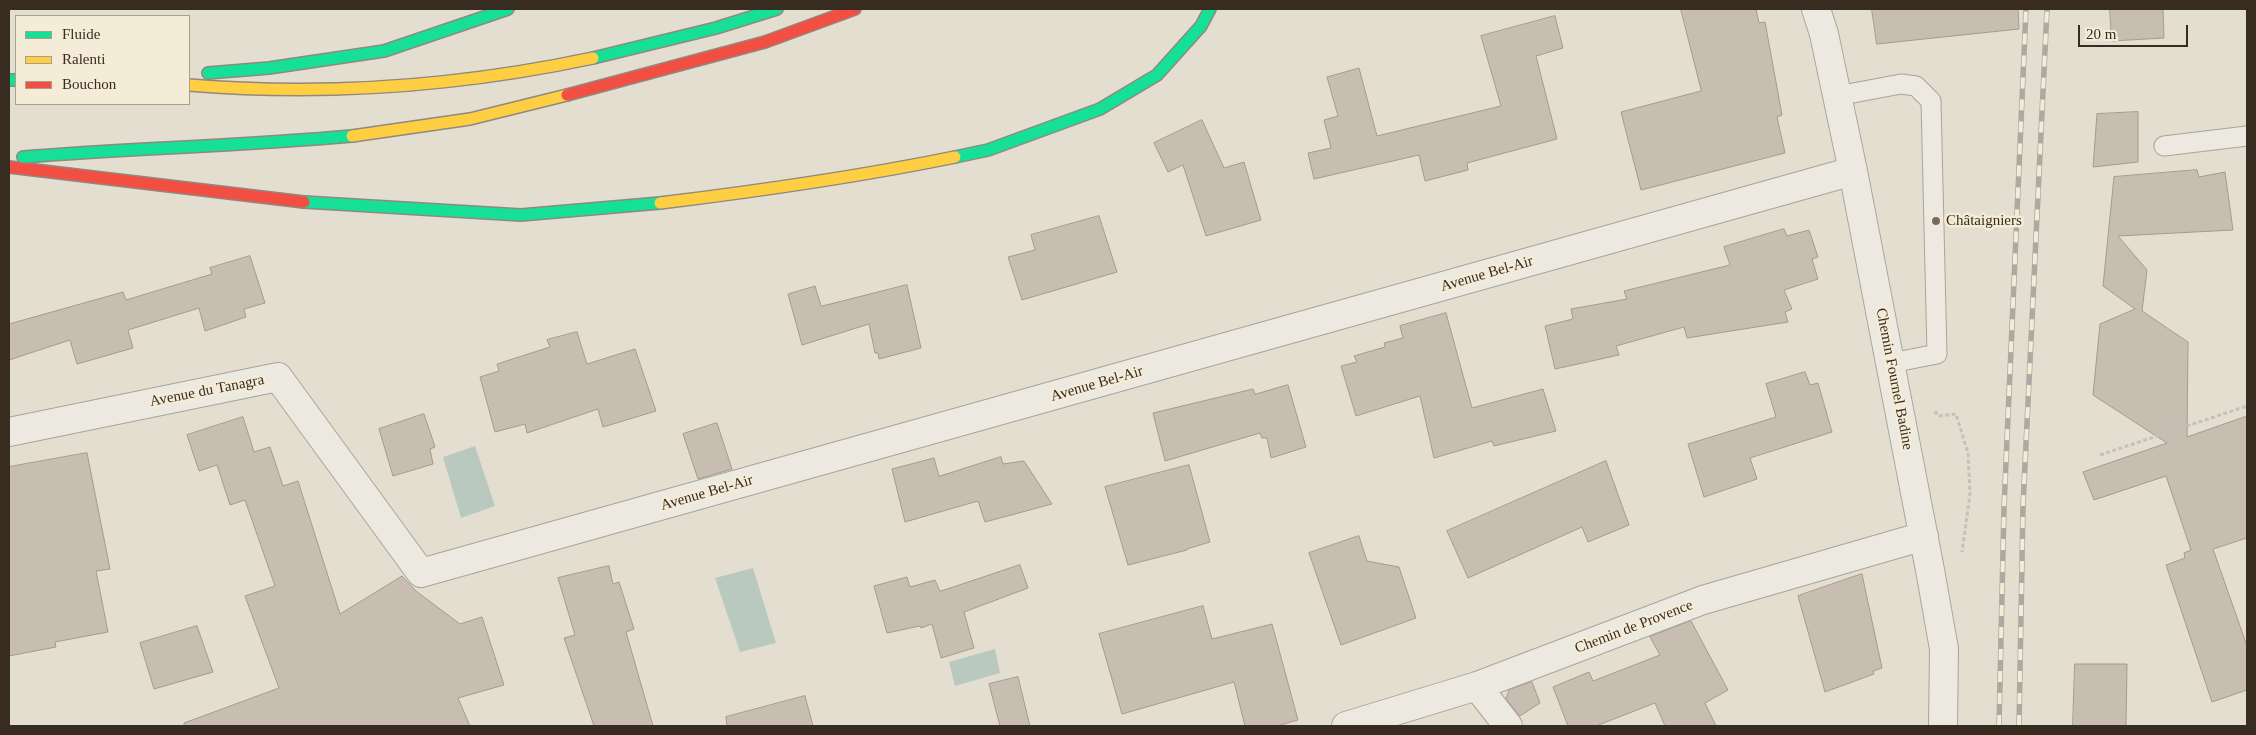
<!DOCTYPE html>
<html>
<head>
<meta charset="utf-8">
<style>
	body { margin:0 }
	#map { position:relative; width:2256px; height:735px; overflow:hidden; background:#e4ded0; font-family:Georgia,serif }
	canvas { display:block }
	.frame { position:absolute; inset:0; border:10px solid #382c21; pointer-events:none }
	.legend { position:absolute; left:15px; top:15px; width:175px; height:90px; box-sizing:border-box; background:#f4ecd7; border:1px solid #a99f8e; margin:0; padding:6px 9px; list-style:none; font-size:15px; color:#382c21 }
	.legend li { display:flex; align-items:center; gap:10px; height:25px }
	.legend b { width:25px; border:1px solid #a99f8e }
	.scale { position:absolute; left:2078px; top:25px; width:110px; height:22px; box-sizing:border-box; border:2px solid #382c21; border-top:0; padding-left:6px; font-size:15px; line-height:18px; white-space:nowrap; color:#382c21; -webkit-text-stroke:4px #f4ecd7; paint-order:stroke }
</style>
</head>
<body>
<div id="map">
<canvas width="2256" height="735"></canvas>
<div class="frame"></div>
<ul class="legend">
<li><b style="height:6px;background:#16e098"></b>Fluide</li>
<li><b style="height:6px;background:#ffcf43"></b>Ralenti</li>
<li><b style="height:6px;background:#f24e42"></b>Bouchon</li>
</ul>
<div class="scale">20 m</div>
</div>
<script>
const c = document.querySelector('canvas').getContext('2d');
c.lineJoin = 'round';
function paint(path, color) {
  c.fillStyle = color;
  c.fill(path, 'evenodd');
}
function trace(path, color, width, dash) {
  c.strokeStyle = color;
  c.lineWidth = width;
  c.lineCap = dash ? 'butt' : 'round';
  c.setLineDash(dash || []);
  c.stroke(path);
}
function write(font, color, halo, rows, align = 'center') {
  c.font = font + ' Georgia,serif';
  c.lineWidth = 5;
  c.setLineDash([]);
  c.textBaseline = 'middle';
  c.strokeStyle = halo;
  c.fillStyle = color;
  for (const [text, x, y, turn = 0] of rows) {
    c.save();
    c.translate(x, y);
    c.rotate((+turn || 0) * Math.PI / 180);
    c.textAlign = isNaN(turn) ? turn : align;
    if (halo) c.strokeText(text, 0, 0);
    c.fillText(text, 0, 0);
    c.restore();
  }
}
const water = new Path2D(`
	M 475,446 L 495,506 L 461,518 L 443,457 Z
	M 753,568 L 776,643 L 740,652 L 715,578 Z
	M 995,649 L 1000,673 L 955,686 L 949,662 Z`);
const building = new Path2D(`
	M 1681,9 L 1756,9 L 1759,23 L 1765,22 L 1782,115 L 1777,117 L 1785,153 L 1641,190 L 1621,112 L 1701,91 Z
	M 1872,9 L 2018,9 L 2019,29 L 1877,44 Z
	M 2110,9 L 2163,9 L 2164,38 L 2112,41 Z
	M 1555,16 L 1563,48 L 1536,56 L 1557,139 L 1467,163 L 1468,170 L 1425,181 L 1419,155 L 1314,179 L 1308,153 L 1331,148 L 1324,120 L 1338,116 L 1327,77 L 1359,68 L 1377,136 L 1501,106 L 1481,36 Z
	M 2138,112 L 2138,162 L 2093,167 L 2097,114 Z
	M 1202,120 L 1224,168 L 1244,162 L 1261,220 L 1206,236 L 1183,165 L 1168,172 L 1154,143 Z
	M 2197,170 L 2199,177 L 2225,172 L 2233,230 L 2118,236 L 2147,270 L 2142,311 L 2188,342 L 2187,437 L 2247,416 L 2247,538 L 2213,549 L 2247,646 L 2247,690 L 2212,702 L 2166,565 L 2185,558 L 2184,553 L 2191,550 L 2166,476 L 2094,500 L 2083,472 L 2167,443 L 2093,395 L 2100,324 L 2135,309 L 2103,286 L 2114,177 Z
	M 1099,216 L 1117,272 L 1022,300 L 1008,257 L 1035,250 L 1031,235 Z
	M 1784,229 L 1787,236 L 1809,230 L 1818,257 L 1812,259 L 1818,279 L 1784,290 L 1792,309 L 1785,312 L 1788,322 L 1687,338 L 1684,327 L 1616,346 L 1619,355 L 1555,369 L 1545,326 L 1573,319 L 1571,309 L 1627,299 L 1624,291 L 1730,265 L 1724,247 Z
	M 250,256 L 265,303 L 244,309 L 246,317 L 205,331 L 199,308 L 128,330 L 133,348 L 77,364 L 70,340 L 9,360 L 9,324 L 123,292 L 126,300 L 212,274 L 210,268 Z
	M 907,285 L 921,348 L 879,359 L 878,353 L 875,353 L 869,324 L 802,345 L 788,294 L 815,286 L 821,306 Z
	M 1446,313 L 1472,408 L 1543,389 L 1556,431 L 1494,446 L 1492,441 L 1434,458 L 1420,396 L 1356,416 L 1341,366 L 1357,362 L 1354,356 L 1385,347 L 1384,343 L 1403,338 L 1400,326 Z
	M 577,332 L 587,364 L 635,349 L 656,411 L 603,427 L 598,409 L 527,433 L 525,424 L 495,432 L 480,377 L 499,371 L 497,364 L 550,347 L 547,340 Z
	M 1805,372 L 1810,385 L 1818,383 L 1832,432 L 1750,458 L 1757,479 L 1704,497 L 1688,444 L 1776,417 L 1766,384 Z
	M 1288,385 L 1306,447 L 1271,458 L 1267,438 L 1262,438 L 1260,433 L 1165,461 L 1153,413 L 1253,389 L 1255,394 Z
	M 424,414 L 435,447 L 430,449 L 433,464 L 393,476 L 379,429 Z
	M 243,417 L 254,452 L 270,447 L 283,486 L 298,481 L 340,614 L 402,576 L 416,591 L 460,624 L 482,617 L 504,685 L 458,698 L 470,726 L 184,726 L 184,723 L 279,688 L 245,596 L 275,586 L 245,500 L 230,505 L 217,465 L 199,471 L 187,435 Z
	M 717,423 L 732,469 L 698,479 L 683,434 Z
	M 87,453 L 110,569 L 96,571 L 108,632 L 55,642 L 56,647 L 9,656 L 9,467 Z
	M 1001,457 L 1003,464 L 1024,461 L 1052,504 L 985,522 L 978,501 L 905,522 L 892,469 L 934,458 L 939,476 Z
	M 1606,461 L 1629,525 L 1588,542 L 1582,527 L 1468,578 L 1447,531 Z
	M 1189,465 L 1210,542 L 1187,549 L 1187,550 L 1128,565 L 1105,487 Z
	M 1359,536 L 1367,561 L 1399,567 L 1416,618 L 1341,645 L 1309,553 Z
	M 1020,565 L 1028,588 L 964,612 L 974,648 L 941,658 L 932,624 L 921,628 L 920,626 L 887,633 L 874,586 L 907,577 L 910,587 L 935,580 L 940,591 Z
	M 609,566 L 613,584 L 619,582 L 634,629 L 626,632 L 653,726 L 594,726 L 564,638 L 575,635 L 558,578 Z
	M 1862,574 L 1882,668 L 1873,671 L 1874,674 L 1825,692 L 1798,596 Z
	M 1203,606 L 1212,639 L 1272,624 L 1298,720 L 1277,726 L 1245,726 L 1234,682 L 1122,714 L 1099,634 Z
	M 1691,621 L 1728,690 L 1705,703 L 1716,726 L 1665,726 L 1655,703 L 1596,726 L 1568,726 L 1553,687 L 1589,672 L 1593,681 L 1660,655 L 1650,637 Z
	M 197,626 L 213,672 L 154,689 L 140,643 Z
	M 2075,664 L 2127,664 L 2126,726 L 2073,726 Z
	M 1018,677 L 1030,726 L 1000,726 L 989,684 Z
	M 1532,682 L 1540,703 L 1520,716 L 1506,699 L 1509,690 Z
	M 805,696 L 813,726 L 727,726 L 726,717 Z`);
const path = new Path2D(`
	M 1935,411 L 1938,416 L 1956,414 L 1968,453 L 1970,494 L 1962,552
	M 2100,455 L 2247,406`);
const lane = new Path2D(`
	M 1837,96 L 1901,84 L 1916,86 L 1931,101 L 1937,354 L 1891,363
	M 2164,146 L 2247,136`);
const street = new Path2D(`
	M 1816,9 L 1824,34 L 1853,171 L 1930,570 L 1944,649 L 1943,726
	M 9,432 L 278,377 L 421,573 L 1853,171
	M 1477,686 L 1508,726
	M 1346,726 L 1477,686 L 1703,600 L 1924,536`);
const fast = new Path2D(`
	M 593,58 L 716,28 L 777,9
	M 208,73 L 269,68 L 384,51 L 508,9
	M 9,80 L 16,80
	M 23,157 C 133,148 242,146 352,136
	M 955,157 L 988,150 L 1100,109 L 1157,75 L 1201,26 L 1210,9
	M 304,202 L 521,215 L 660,203`);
const slow = new Path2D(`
	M 189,85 C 323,96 461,86 593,58
	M 352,136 L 470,119 L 567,95
	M 660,203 C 759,191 857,177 955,157`);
const jam = new Path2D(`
	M 567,95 L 765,42 L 855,9
	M 9,167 L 304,202`);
const rail = new Path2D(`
	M 1999,726 L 2004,508 L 2026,9
	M 2019,726 L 2023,506 L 2047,9`);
const markers = [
	[1936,221,5,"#746a5e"]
];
const poiNames = [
	["Châtaigniers",1946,221]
];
const streetNames = [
	["Avenue Bel-Air",1487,274,-16],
	["Chemin Fournel Badine",1894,379,79],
	["Avenue Bel-Air",1097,384,-16],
	["Avenue du Tanagra",207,391,-11],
	["Avenue Bel-Air",707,493,-16],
	["Chemin de Provence",1634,627,-21]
];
paint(water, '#bac9c0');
paint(building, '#c7bdb1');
trace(building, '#a49a8f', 1);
trace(lane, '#aaa398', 21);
trace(street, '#aaa398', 30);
trace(fast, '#8f897f', 14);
trace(slow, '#8f897f', 14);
trace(jam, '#8f897f', 14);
trace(path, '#c5c0b8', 3, [4, 2.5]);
trace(lane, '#ece9e1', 19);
trace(street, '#ece9e1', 28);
trace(fast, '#16e098', 11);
trace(slow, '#ffcf43', 11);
trace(jam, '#f24e42', 11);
trace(rail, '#ada8a1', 5.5);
trace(rail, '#f4ecd7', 4, [11]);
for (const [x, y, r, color] of markers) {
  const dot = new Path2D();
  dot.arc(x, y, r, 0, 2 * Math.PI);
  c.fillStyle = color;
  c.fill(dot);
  trace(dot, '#f4ecd7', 2);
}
write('15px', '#382c21', '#f4ecd7', poiNames, 'left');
write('15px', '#382c21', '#f4ecd7', streetNames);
</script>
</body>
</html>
